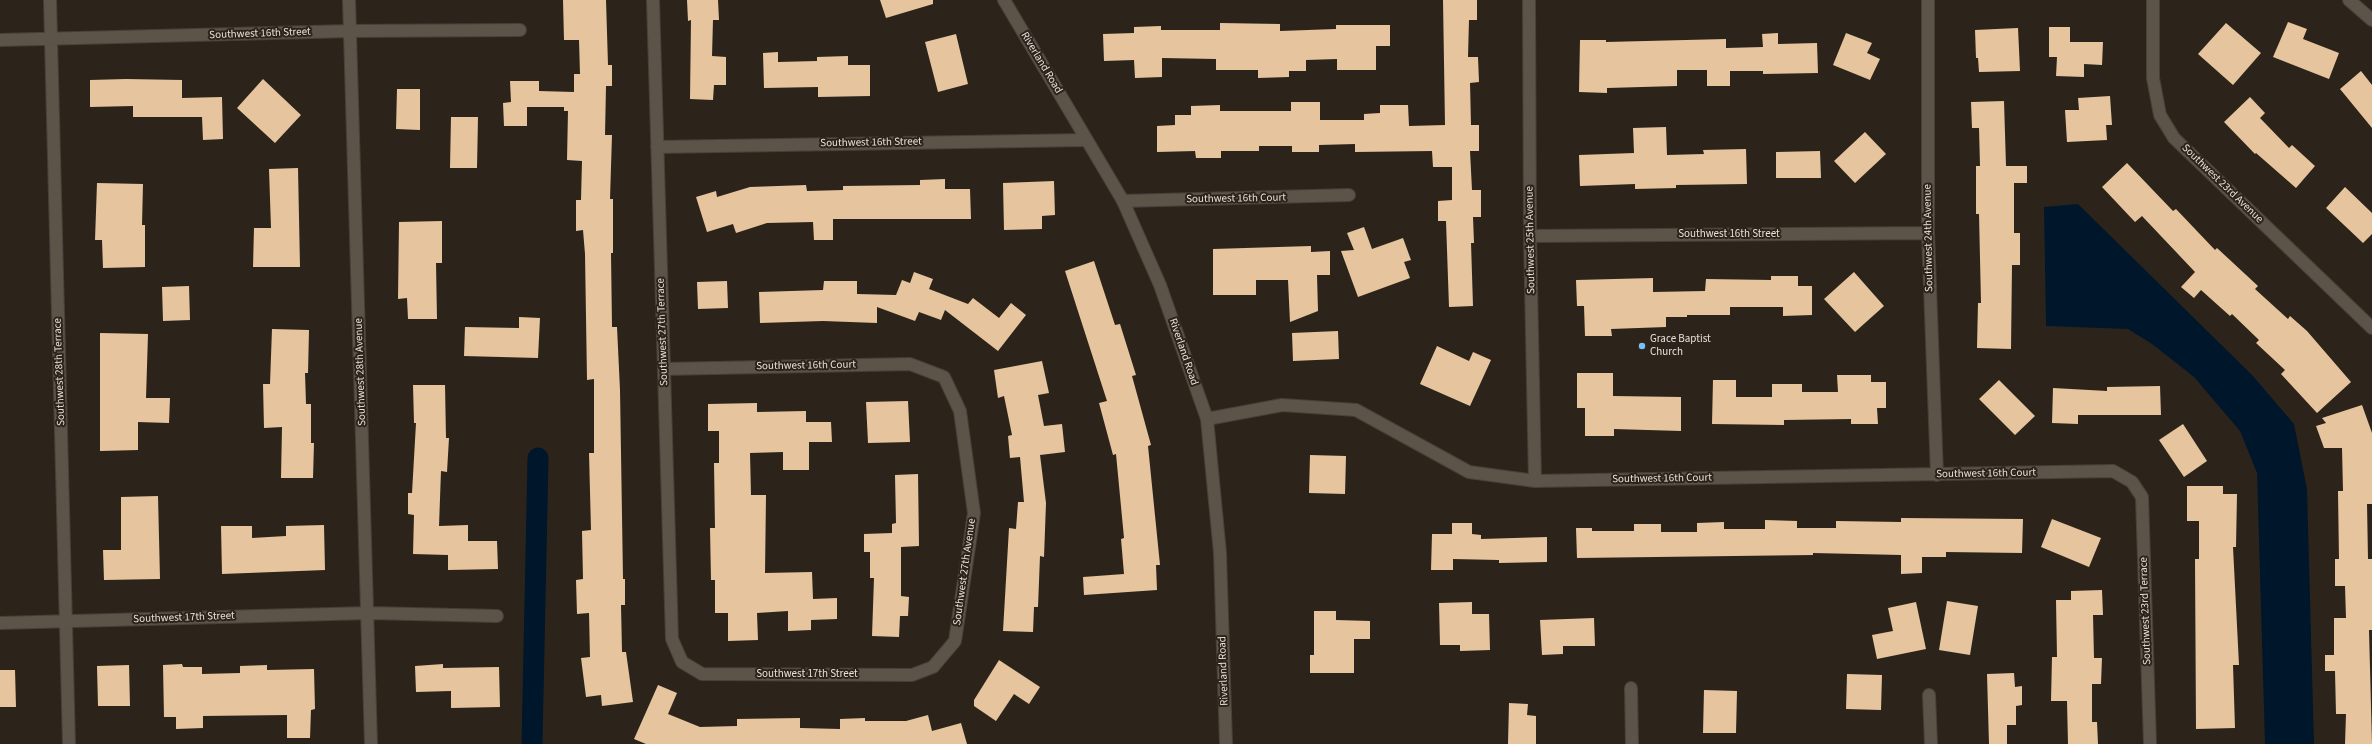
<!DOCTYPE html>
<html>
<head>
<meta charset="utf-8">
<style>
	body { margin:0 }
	canvas { display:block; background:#2c241b }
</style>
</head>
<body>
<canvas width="2372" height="744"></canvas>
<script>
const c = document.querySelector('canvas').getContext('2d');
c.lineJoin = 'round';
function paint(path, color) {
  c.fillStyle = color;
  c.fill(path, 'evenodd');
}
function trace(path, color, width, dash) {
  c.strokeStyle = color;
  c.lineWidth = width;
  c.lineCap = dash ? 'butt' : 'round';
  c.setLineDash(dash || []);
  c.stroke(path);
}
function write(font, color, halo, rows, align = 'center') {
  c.font = font + ' "Source Sans 3",sans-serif';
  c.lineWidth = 4;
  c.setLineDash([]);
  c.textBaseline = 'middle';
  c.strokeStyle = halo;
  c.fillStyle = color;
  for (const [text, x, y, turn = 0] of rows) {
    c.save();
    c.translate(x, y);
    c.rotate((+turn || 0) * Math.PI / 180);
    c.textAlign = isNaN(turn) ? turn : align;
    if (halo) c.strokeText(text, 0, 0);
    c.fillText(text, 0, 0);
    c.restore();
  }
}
const water = new Path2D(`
	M 2078,204 L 2253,376 L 2294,424 L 2307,489 L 2314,744 L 2265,744 L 2257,473 L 2240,431 L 2194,377 L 2152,344 L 2128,329 L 2046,326 L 2044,207 Z`);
const canal = new Path2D(`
	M 532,744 L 538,458`);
const building = new Path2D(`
	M 563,0 L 606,0 L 608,65 L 612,65 L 612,86 L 606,86 L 605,135 L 612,135 L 610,199 L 613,199 L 613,253 L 611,253 L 612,327 L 617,327 L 620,390 L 623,579 L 625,579 L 625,605 L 621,605 L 622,652 L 626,652 L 633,702 L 602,706 L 601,695 L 586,697 L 581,658 L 590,657 L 589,613 L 577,614 L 576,580 L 583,579 L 582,531 L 591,530 L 589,453 L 594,453 L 594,379 L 587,380 L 585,254 L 583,230 L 576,231 L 576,200 L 581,200 L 582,161 L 567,160 L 568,111 L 564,111 L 564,107 L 527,107 L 527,126 L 504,126 L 503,103 L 511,102 L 510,81 L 539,81 L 539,91 L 574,92 L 574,74 L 580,74 L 579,40 L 564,40 Z
	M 687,0 L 718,0 L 719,20 L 713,20 L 712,56 L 726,57 L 726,85 L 714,85 L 713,100 L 690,99 L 691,20 L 688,21 Z
	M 880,0 L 933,0 L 933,4 L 886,18 Z
	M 1443,0 L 1477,0 L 1477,20 L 1469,20 L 1468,57 L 1478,57 L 1479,82 L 1470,83 L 1471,125 L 1479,125 L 1479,151 L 1470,151 L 1472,190 L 1481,190 L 1481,217 L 1473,217 L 1474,243 L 1471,243 L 1473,306 L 1449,307 L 1446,221 L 1438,221 L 1438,201 L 1452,200 L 1452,167 L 1433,167 L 1432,151 L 1355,152 L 1355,144 L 1319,145 L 1319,152 L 1292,152 L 1292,146 L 1259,146 L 1259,151 L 1221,151 L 1221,158 L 1196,158 L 1195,151 L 1157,152 L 1157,126 L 1175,125 L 1175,115 L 1191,115 L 1191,106 L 1220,105 L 1220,111 L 1291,111 L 1291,102 L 1320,102 L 1320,120 L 1364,120 L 1364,114 L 1380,113 L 1380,105 L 1408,105 L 1409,126 L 1445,125 Z
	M 2288,22 L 2307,29 L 2303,39 L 2339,53 L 2329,79 L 2273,57 Z
	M 1220,23 L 1280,24 L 1280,31 L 1336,29 L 1336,25 L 1390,25 L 1390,46 L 1376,46 L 1376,70 L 1337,70 L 1337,59 L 1306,60 L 1306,71 L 1289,71 L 1289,77 L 1258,78 L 1258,70 L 1216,70 L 1216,59 L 1162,58 L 1162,77 L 1135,78 L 1134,60 L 1104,61 L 1103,34 L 1134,33 L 1134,27 L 1161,26 L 1161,30 L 1220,30 Z
	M 2226,23 L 2261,53 L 2233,85 L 2198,54 Z
	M 2049,27 L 2070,27 L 2070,42 L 2103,42 L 2102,65 L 2084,64 L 2084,77 L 2056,76 L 2057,57 L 2049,57 Z
	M 2018,28 L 2020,71 L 1979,72 L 1978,58 L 1976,58 L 1975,30 Z
	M 1778,33 L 1778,44 L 1817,43 L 1818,73 L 1763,74 L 1763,71 L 1730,71 L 1730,86 L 1707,86 L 1707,70 L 1677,70 L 1677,86 L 1607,88 L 1607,93 L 1579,92 L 1580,40 L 1606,40 L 1606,42 L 1726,39 L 1726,48 L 1763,47 L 1762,34 Z
	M 1846,33 L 1872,43 L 1867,53 L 1880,59 L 1870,80 L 1833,65 Z
	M 956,34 L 968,84 L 938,92 L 925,42 Z
	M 778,52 L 778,62 L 817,61 L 817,57 L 848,56 L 848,65 L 870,65 L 870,96 L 818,97 L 818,87 L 764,88 L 763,53 Z
	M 2361,71 L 2372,85 L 2372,128 L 2340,89 Z
	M 126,79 L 182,80 L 182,98 L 222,97 L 223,139 L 203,140 L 202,117 L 133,117 L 133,106 L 90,107 L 90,80 Z
	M 263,79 L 301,115 L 275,143 L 237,108 Z
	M 397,89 L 420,89 L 420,130 L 396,129 Z
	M 2110,96 L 2112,125 L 2106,125 L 2107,140 L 2067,142 L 2065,110 L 2079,110 L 2078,98 Z
	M 2250,97 L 2265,113 L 2260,118 L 2289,148 L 2292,145 L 2315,166 L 2296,188 L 2256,153 L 2255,154 L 2224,122 Z
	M 2004,101 L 2006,166 L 2027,166 L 2027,183 L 2014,183 L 2014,233 L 2020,233 L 2020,265 L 2012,265 L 2011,349 L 1977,348 L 1978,303 L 1981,303 L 1979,214 L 1976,214 L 1976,166 L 1980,166 L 1979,128 L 1972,128 L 1971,102 Z
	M 451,117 L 478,117 L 477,168 L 450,168 Z
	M 1666,127 L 1667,155 L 1704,154 L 1703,150 L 1746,149 L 1747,184 L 1676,185 L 1676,188 L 1635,189 L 1635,184 L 1580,186 L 1579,155 L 1634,153 L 1633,128 Z
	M 1865,132 L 1886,154 L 1855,183 L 1834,161 Z
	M 1820,151 L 1821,178 L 1776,178 L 1776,152 Z
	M 2127,163 L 2173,211 L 2176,209 L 2215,250 L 2217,248 L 2258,286 L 2255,289 L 2288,319 L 2290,316 L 2307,331 L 2351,382 L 2317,413 L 2281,374 L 2285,370 L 2256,343 L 2259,340 L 2232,314 L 2230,316 L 2201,290 L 2194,298 L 2181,287 L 2195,272 L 2142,216 L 2135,222 L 2102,187 Z
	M 298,168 L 300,267 L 253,267 L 254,228 L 271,228 L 269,169 Z
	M 945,179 L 945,189 L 970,189 L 971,219 L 833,219 L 833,240 L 814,240 L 813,222 L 767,223 L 736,233 L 733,224 L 707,232 L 696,197 L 716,191 L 717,197 L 750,187 L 806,185 L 807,191 L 843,190 L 843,186 L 920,185 L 920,180 Z
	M 1054,181 L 1055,215 L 1042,216 L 1042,229 L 1004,230 L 1003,183 Z
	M 97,183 L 143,184 L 142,225 L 145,225 L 145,267 L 103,268 L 102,240 L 95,240 Z
	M 2345,187 L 2372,213 L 2372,234 L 2363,243 L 2326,208 Z
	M 442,221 L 442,263 L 436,263 L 437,319 L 408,319 L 407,298 L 398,299 L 399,222 Z
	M 1364,227 L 1372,249 L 1403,238 L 1411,260 L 1404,262 L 1410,278 L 1358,297 L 1341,251 L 1354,250 L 1347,233 Z
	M 1311,246 L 1311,252 L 1330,251 L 1330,275 L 1317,275 L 1318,311 L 1290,322 L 1288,280 L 1256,280 L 1256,295 L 1213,295 L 1213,249 Z
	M 1094,261 L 1115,325 L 1120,324 L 1136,375 L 1132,376 L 1151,445 L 1148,446 L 1160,565 L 1156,565 L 1157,590 L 1084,595 L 1083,577 L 1124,574 L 1121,539 L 1124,538 L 1116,454 L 1113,455 L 1099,403 L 1107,401 L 1065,271 Z
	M 914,272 L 933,279 L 929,289 L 968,304 L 973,298 L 999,318 L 1011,303 L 1026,315 L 998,351 L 945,310 L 941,320 L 919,312 L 915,321 L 877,307 L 877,323 L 823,321 L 760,323 L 759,292 L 823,290 L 824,281 L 857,281 L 857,294 L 896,295 L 902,280 L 910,283 Z
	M 1854,272 L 1884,306 L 1855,332 L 1824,299 Z
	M 1771,276 L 1798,276 L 1798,286 L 1812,286 L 1812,315 L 1783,316 L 1783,307 L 1730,307 L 1730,315 L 1687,315 L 1687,317 L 1666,317 L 1666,327 L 1611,329 L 1612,336 L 1585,336 L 1584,306 L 1577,306 L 1576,280 L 1653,278 L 1653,292 L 1705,291 L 1706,279 L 1771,280 Z
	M 727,281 L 728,308 L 698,309 L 697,282 Z
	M 189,286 L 190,320 L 163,321 L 162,287 Z
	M 519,317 L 540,318 L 538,358 L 464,356 L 465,327 L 519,328 Z
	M 272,329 L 309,330 L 308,373 L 305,373 L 306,404 L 311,404 L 311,443 L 314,443 L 313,478 L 281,478 L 282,427 L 264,428 L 263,384 L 270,384 Z
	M 1338,331 L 1339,359 L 1293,361 L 1292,333 Z
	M 100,333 L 148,334 L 146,398 L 170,398 L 169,423 L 138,422 L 138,450 L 100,451 Z
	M 1437,346 L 1469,361 L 1473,352 L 1491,360 L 1470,406 L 1420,384 Z
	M 1042,361 L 1049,393 L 1038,395 L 1044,426 L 1062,424 L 1065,452 L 1040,455 L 1046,503 L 1044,557 L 1040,556 L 1038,607 L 1034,607 L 1033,632 L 1003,631 L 1009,528 L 1016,529 L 1018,502 L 1024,502 L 1020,457 L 1010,458 L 1008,436 L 1012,435 L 1004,396 L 998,398 L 994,370 Z
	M 1577,373 L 1613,373 L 1613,396 L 1681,397 L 1681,431 L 1614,429 L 1614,436 L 1585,436 L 1585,408 L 1577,408 Z
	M 1837,375 L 1871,375 L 1871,382 L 1886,382 L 1886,408 L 1877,408 L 1878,424 L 1851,424 L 1851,419 L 1784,420 L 1784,425 L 1712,424 L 1713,380 L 1736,380 L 1736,397 L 1772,397 L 1772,384 L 1802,384 L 1802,392 L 1838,392 Z
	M 1999,380 L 2035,416 L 2015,435 L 1979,399 Z
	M 413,385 L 445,385 L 446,438 L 449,438 L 447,472 L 441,471 L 439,526 L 468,525 L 468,541 L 497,541 L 498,569 L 448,570 L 448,555 L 413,554 L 414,515 L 408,514 L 408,493 L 412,493 L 416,423 L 414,423 Z
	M 2160,386 L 2161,415 L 2078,415 L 2078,424 L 2052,423 L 2053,388 L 2107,391 L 2107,387 Z
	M 908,401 L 910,442 L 868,443 L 866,402 Z
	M 757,403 L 757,412 L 806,411 L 806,422 L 831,422 L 832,442 L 809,442 L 809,470 L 783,470 L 783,452 L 750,453 L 751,495 L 766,495 L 765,573 L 812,572 L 813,599 L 837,598 L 837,619 L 811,620 L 811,630 L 788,631 L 788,611 L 757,613 L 758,640 L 728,641 L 728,613 L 715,613 L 715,580 L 711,580 L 710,528 L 715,528 L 714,463 L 719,463 L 719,431 L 708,431 L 708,404 Z
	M 2362,405 L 2372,433 L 2372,504 L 2367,504 L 2368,559 L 2372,559 L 2372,630 L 2369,630 L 2372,744 L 2345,744 L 2346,714 L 2336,714 L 2335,671 L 2325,671 L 2325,655 L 2334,655 L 2334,618 L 2346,618 L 2345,586 L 2335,586 L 2335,559 L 2339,559 L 2338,491 L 2343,491 L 2342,448 L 2324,448 L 2316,426 L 2326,423 L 2322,418 Z
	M 2183,424 L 2207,461 L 2184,477 L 2159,440 Z
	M 1310,455 L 1346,456 L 1345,494 L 1309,493 Z
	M 918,474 L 919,546 L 901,547 L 901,596 L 909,597 L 908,616 L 900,616 L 899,637 L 872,636 L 874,578 L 870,578 L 870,552 L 864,552 L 864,534 L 892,533 L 892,524 L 896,523 L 895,475 Z
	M 2187,486 L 2223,486 L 2223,494 L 2237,494 L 2236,547 L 2233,547 L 2239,665 L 2233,665 L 2235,728 L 2196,729 L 2195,559 L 2199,559 L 2199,521 L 2187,521 Z
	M 158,496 L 160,579 L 104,580 L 103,550 L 121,550 L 121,497 Z
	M 1901,518 L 2023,519 L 2022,553 L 1946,552 L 1946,557 L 1922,557 L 1922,573 L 1901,574 L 1901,555 L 1813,553 L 1813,555 L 1577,558 L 1576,528 L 1592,528 L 1592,531 L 1634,531 L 1634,524 L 1661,524 L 1661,532 L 1697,532 L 1697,523 L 1724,522 L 1724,529 L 1765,529 L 1765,520 L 1797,521 L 1797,528 L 1836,528 L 1836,521 L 1901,522 Z
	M 2052,519 L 2101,538 L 2089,567 L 2041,547 Z
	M 1452,523 L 1472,523 L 1472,534 L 1481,535 L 1481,539 L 1547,537 L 1547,562 L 1499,563 L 1499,560 L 1453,559 L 1453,570 L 1431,570 L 1432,534 L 1452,534 Z
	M 324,525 L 325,570 L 222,574 L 221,526 L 252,526 L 252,538 L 286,536 L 286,526 Z
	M 2102,590 L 2103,615 L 2093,615 L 2094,658 L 2102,658 L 2101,684 L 2092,684 L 2092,722 L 2097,722 L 2098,744 L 2068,744 L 2067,701 L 2051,701 L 2052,657 L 2057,657 L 2056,600 L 2071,600 L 2071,591 Z
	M 1947,601 L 1978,606 L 1970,655 L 1939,650 Z
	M 1472,602 L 1472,614 L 1489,614 L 1490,650 L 1460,651 L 1460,645 L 1440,645 L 1439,603 Z
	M 1916,602 L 1926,649 L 1877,659 L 1872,635 L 1893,631 L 1888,608 Z
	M 1314,611 L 1336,611 L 1336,620 L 1370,621 L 1370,639 L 1354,639 L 1354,673 L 1310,673 L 1310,655 L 1314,655 Z
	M 1594,618 L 1595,646 L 1563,646 L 1563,654 L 1542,655 L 1540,620 Z
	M 999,660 L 1040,687 L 1029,704 L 1014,694 L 996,721 L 974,706 L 974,700 Z
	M 182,664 L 183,667 L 202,667 L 202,674 L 240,673 L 240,666 L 267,665 L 267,670 L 314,669 L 315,709 L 311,710 L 310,738 L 287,738 L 287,715 L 203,716 L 203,728 L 176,729 L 176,717 L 164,717 L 163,665 Z
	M 443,664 L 443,668 L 499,667 L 500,707 L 451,708 L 451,691 L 416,692 L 415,666 Z
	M 129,665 L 130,706 L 98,706 L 97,666 Z
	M 0,670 L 15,670 L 16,707 L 0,707 Z
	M 2014,673 L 2015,687 L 2022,686 L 2022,705 L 2016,706 L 2016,725 L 2007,725 L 2007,744 L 1989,744 L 1987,674 Z
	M 1847,674 L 1882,675 L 1881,710 L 1846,709 Z
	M 658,685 L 677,693 L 668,714 L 700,727 L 737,726 L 737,719 L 800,718 L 800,728 L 840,729 L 840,719 L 865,718 L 865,721 L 906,721 L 928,715 L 932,731 L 961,723 L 967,744 L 646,744 L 634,739 Z
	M 1704,690 L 1737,691 L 1736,733 L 1703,733 Z
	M 1509,703 L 1528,704 L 1527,715 L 1536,716 L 1536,744 L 1508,744 Z`);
const street = new Path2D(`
	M 50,0 L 69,744
	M 349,0 L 371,744
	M 653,0 L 672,639 L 682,662 L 702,674 L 912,675 L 933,667 L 955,641 L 974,513 L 960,411 L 944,377 L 910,364 L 665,369
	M 1529,0 L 1530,236 L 1535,481
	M 1928,0 L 1928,233 L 1937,475
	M 2153,0 L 2153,78 L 2160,115 L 2174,138 L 2372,328
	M 2349,0 L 2372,20
	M 0,40 L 350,31 L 520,30
	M 657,147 L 1086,140
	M 1123,201 L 1349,195
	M 1530,236 L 1928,233
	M 1207,419 L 1282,405 L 1356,410 L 1469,472 L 1535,481 L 2113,471 L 2132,482 L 2142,497 L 2150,744
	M 0,623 L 369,613 L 497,616
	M 1631,688 L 1632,744
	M 1929,695 L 1931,744`);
const secondary = new Path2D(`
	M 1004,0 L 1123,201 L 1160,285 L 1207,419 L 1220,553 L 1226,744`);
const markers = [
	[1642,346,4,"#79bff8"]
];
const streetNames = [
	["Southwest 16th Street",260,34,-2],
	["Riverland Road",1041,63,59],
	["Southwest 16th Street",871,143,-1],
	["Southwest 23rd Avenue",2222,184,44],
	["Southwest 16th Court",1236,199,-1],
	["Southwest 16th Street",1729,235],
	["Southwest 24th Avenue",1929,238,-91],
	["Southwest 25th Avenue",1531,240,-91],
	["Southwest 27th Terrace",663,332,-92],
	["Riverland Road",1183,352,71],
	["Southwest 16th Court",806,366,-1],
	["Southwest 28th Terrace",60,372,-92],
	["Southwest 28th Avenue",361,372,-92],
	["Southwest 16th Court",1986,474,-1],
	["Southwest 16th Court",1662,479,-1],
	["Southwest 27th Avenue",965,572,-82],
	["Southwest 23rd Terrace",2146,611,-92],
	["Southwest 17th Street",184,618,-2],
	["Riverland Road",1224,671,-92],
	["Southwest 17th Street",807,675]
];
const poiNames = [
	["Grace Baptist",1650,340],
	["Church",1650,353]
];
paint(water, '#00162a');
trace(canal, '#00162a', 21);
paint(building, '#e6c49d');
trace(street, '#474039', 14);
trace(secondary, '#474039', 14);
trace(street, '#5c5349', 12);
trace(secondary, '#5c5349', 12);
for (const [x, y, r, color] of markers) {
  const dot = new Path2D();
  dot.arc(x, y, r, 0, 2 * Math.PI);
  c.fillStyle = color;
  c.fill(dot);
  trace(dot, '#2c241b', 1.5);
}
write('11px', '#e7e1db', '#2c241b', streetNames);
write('11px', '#e7e1db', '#2c241b', poiNames, 'left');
</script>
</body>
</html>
